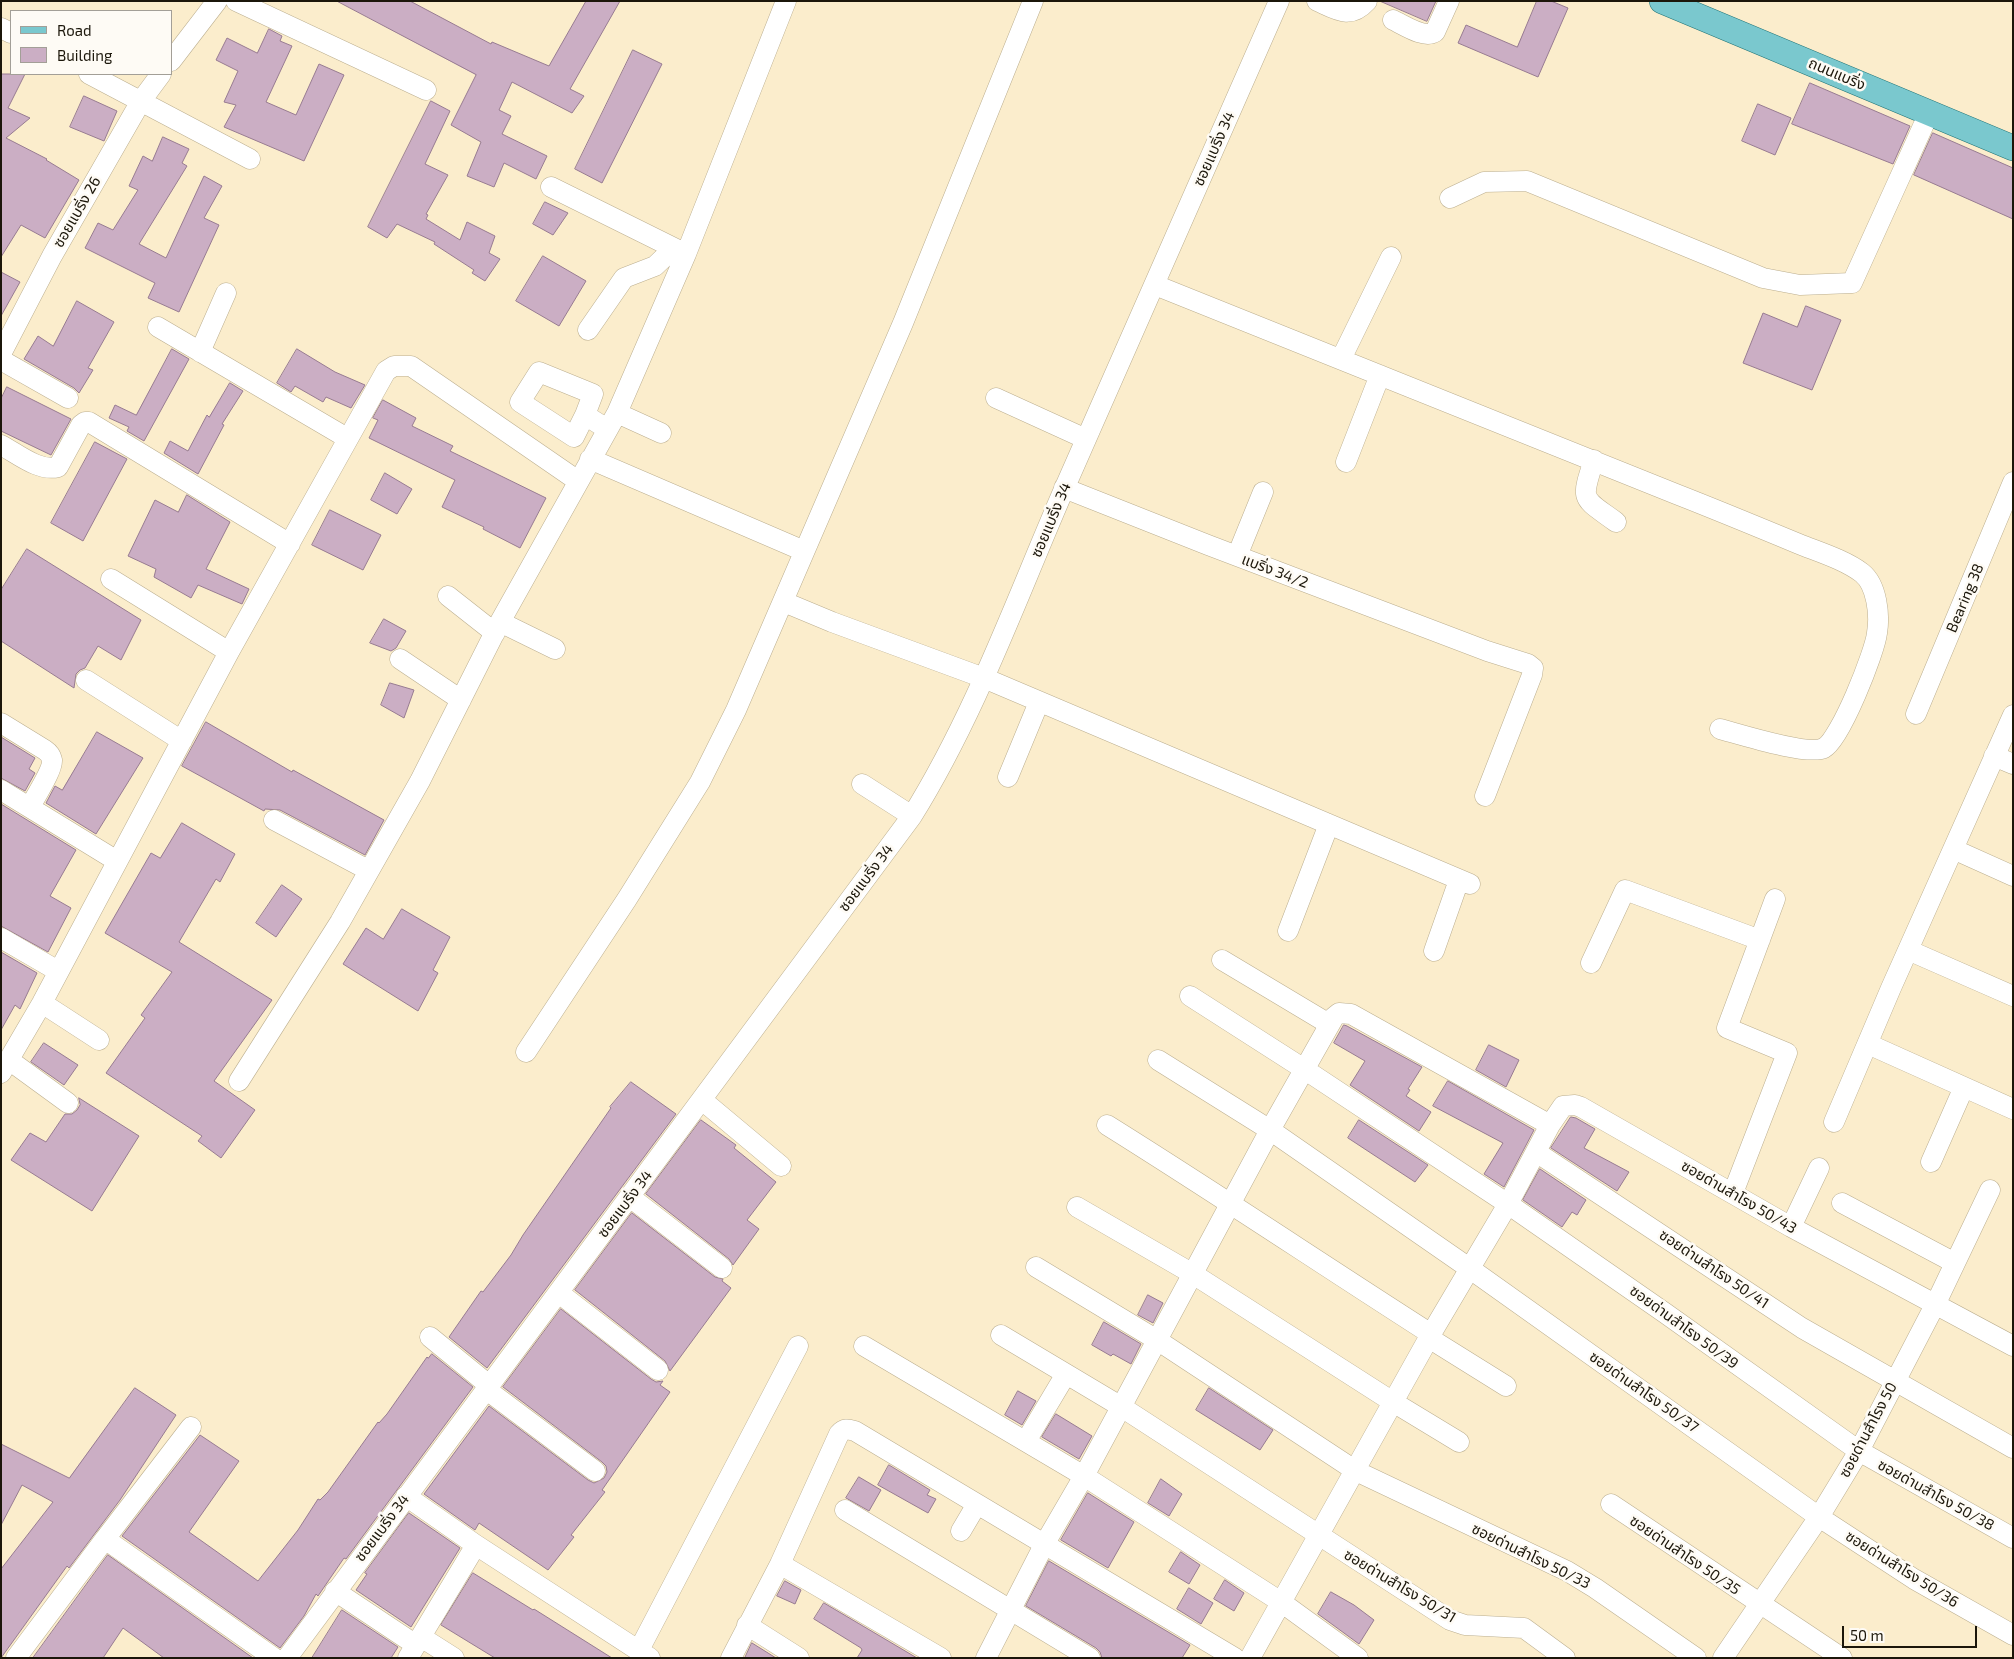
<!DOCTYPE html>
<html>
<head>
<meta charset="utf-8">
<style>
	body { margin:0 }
	#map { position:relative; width:2014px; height:1659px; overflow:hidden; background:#fbedcc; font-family:"Exo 2",sans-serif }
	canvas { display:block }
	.frame { position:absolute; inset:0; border:2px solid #1b160a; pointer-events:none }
	.legend { position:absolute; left:10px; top:10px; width:162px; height:65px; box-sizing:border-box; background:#fefbf5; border:1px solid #a39f97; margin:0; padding:6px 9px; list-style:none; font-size:15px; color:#1b160a }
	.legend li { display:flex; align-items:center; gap:10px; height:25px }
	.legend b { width:25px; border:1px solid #a39f97 }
	.scale { position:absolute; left:1842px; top:1626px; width:135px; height:22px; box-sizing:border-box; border:2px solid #1b160a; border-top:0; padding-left:6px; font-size:15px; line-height:18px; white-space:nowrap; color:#1b160a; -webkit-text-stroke:4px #fefbf5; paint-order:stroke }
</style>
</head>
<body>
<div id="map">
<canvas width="2014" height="1659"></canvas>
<div class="frame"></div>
<ul class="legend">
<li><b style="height:6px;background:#7ac8ce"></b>Road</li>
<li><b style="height:14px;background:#cbaec4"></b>Building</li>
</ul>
<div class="scale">50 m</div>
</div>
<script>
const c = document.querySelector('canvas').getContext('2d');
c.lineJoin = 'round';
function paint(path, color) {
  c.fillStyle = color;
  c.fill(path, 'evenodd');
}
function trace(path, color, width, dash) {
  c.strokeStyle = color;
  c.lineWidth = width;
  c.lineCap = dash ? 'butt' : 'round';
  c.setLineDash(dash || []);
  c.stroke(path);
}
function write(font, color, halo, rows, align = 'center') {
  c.font = font + ' "Exo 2","Noto Sans Thai",sans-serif';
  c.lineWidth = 5;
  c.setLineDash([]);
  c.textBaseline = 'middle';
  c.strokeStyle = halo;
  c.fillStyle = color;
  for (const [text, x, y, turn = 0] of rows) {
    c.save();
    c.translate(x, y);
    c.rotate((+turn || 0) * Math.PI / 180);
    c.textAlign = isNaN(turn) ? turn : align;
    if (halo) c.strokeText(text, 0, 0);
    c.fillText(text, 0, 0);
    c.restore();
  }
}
const building = new Path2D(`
	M 337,1 L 410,1 L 491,44 L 492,42 L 549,66 L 586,1 L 620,1 L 570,89 L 584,96 L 572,113 L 512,82 L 499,110 L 511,116 L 502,134 L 547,156 L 536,179 L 504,163 L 494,187 L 467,176 L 481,142 L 451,125 L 476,75 Z
	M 1380,1 L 1436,1 L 1427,21 Z
	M 1537,1 L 1551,1 L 1568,8 L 1538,77 L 1458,43 L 1466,25 L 1517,47 Z
	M 269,29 L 282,36 L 280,41 L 292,46 L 266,102 L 296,115 L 319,64 L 344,75 L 304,161 L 224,127 L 236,105 L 224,102 L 238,71 L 216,60 L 227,38 L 257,53 Z
	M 633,50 L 662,64 L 602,183 L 575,169 Z
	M 1,74 L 25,74 L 8,108 L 30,118 L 6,138 L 47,159 L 46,160 L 79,180 L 45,238 L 21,225 L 1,257 Z
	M 1810,83 L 1910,126 L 1893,164 L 1792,124 Z
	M 84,96 L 117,111 L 104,141 L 70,127 Z
	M 431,101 L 450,111 L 425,164 L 448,175 L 426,214 L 428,215 L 426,219 L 460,240 L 467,222 L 495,236 L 489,253 L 500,259 L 485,281 L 472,273 L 474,270 L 434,244 L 435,242 L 397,224 L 387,238 L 368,227 Z
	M 1758,104 L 1791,118 L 1775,155 L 1742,141 Z
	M 1933,133 L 2013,168 L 2013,219 L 1914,175 Z
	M 163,137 L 189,149 L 182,163 L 187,166 L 139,244 L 166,258 L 204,176 L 222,186 L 204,218 L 219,225 L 179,312 L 148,298 L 155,283 L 85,248 L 98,223 L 113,230 L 138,190 L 129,186 L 143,156 L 152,161 Z
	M 545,202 L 568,213 L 553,235 L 533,224 Z
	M 543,256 L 586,281 L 559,326 L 516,301 Z
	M 1,272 L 20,282 L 1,316 Z
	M 77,301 L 114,322 L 88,368 L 93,370 L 79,393 L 74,388 L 24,359 L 38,336 L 53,346 Z
	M 1806,306 L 1841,320 L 1812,390 L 1743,363 L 1763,313 L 1797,327 Z
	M 172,349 L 189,359 L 144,441 L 127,431 L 129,427 L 109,418 L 115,405 L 136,415 Z
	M 297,349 L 335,372 L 365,385 L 351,408 L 326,397 L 323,402 L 295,386 L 291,392 L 277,383 Z
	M 230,383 L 243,391 L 222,424 L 224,425 L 198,474 L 164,453 L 170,441 L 188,451 L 207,415 L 209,417 Z
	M 7,387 L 71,419 L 51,455 L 1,431 L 1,399 Z
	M 383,400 L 416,418 L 412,426 L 453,446 L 450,451 L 546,498 L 520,548 L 483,529 L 484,527 L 442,507 L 455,480 L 369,438 L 378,420 L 373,418 Z
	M 95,442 L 127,459 L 83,541 L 51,523 Z
	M 385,473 L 412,489 L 397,514 L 371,500 Z
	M 187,495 L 230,522 L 206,569 L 249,589 L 242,604 L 198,585 L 191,598 L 154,577 L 156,569 L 128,556 L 155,500 L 178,512 Z
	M 330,510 L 381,535 L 363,570 L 312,545 Z
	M 27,549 L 141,620 L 121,660 L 98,646 L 85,668 L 80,670 L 76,674 L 74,688 L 1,641 L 1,590 Z
	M 384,619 L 406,631 L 396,648 L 391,651 L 370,643 Z
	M 390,683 L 414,690 L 404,718 L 381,705 Z
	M 206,722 L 292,772 L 293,770 L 384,820 L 365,855 L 280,810 L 265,809 L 264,811 L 182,766 Z
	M 97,732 L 143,758 L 96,834 L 46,803 L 55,786 L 62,790 Z
	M 1,737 L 35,758 L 29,769 L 35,773 L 25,791 L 1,778 Z
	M 1,804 L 76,850 L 50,896 L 71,908 L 48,952 L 1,926 Z
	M 182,823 L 235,854 L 220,882 L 216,879 L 179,942 L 272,1000 L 214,1081 L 255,1110 L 221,1158 L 198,1141 L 202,1136 L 106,1073 L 145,1018 L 141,1015 L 172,972 L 105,933 L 151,853 L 160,858 Z
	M 282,885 L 302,899 L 276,937 L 256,923 Z
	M 402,909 L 450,937 L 433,970 L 438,973 L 418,1011 L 343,964 L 366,928 L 383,939 Z
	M 1,952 L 37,973 L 20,1009 L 15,1005 L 1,1030 Z
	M 1344,1025 L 1347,1026 L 1422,1067 L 1408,1089 L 1410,1090 L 1406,1096 L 1431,1112 L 1419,1131 L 1350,1085 L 1365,1061 L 1334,1043 Z
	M 44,1043 L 78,1065 L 64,1085 L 31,1062 Z
	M 1489,1045 L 1519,1060 L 1506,1087 L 1476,1070 Z
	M 1448,1081 L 1534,1130 L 1504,1187 L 1484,1174 L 1503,1143 L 1433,1106 Z
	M 631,1082 L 676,1114 L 487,1368 L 449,1337 L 481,1291 L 483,1292 L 511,1255 L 523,1235 L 611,1108 L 610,1107 Z
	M 79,1098 L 139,1136 L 92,1211 L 11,1160 L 30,1133 L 46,1142 L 65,1114 L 72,1114 L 77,1110 L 80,1105 Z
	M 1571,1117 L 1576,1118 L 1595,1129 L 1584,1148 L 1629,1172 L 1617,1191 L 1551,1148 Z
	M 701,1120 L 736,1145 L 734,1148 L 776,1182 L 747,1220 L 759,1229 L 733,1265 L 729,1259 L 646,1194 Z
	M 1359,1120 L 1428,1165 L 1415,1182 L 1348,1138 Z
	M 1540,1169 L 1586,1200 L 1577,1215 L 1572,1212 L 1562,1227 L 1523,1200 Z
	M 632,1213 L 715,1277 L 723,1279 L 722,1281 L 731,1288 L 670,1371 L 665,1361 L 575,1290 Z
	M 1148,1295 L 1163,1303 L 1153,1323 L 1138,1315 Z
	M 561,1309 L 651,1379 L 656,1382 L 663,1381 L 660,1385 L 670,1392 L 602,1490 L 605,1492 L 571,1535 L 574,1537 L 548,1570 L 479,1523 L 475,1530 L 424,1494 L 489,1406 L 588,1480 L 594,1483 L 604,1478 L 607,1472 L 606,1466 L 602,1462 L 503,1387 Z
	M 1104,1322 L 1141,1344 L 1131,1364 L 1113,1354 L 1111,1356 L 1092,1345 Z
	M 432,1354 L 473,1387 L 346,1559 L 344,1558 L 318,1596 L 316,1594 L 304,1616 L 280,1648 L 122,1536 L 200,1435 L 239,1461 L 189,1532 L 258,1581 L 298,1530 L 318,1499 L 320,1500 L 328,1492 L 378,1422 L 379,1423 L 387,1414 L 427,1357 L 428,1358 Z
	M 135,1388 L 176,1415 L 120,1500 L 69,1568 L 67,1566 L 1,1658 L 1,1569 L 53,1502 L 22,1485 L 1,1525 L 1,1444 L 69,1478 Z
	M 1209,1388 L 1273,1430 L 1260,1450 L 1196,1410 Z
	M 1018,1391 L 1036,1401 L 1022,1425 L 1005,1415 Z
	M 1056,1414 L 1092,1436 L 1079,1459 L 1042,1437 Z
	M 889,1465 L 930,1490 L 927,1495 L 936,1499 L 928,1513 L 878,1485 Z
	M 859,1477 L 881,1490 L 869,1511 L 846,1498 Z
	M 1161,1479 L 1182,1494 L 1169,1516 L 1148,1503 Z
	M 1088,1493 L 1134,1522 L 1108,1568 L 1061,1540 Z
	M 409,1513 L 460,1548 L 411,1627 L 356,1590 L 367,1574 L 365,1573 Z
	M 1181,1552 L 1200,1565 L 1189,1584 L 1169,1572 Z
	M 108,1555 L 253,1658 L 164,1658 L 123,1628 L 103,1658 L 33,1658 Z
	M 1049,1561 L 1190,1645 L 1182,1658 L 1102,1658 L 1100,1652 L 1096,1648 L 1026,1606 Z
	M 473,1573 L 533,1610 L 534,1609 L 612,1658 L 495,1658 L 441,1625 Z
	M 1225,1580 L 1244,1593 L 1234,1611 L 1214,1599 Z
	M 785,1581 L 801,1590 L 795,1604 L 777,1596 Z
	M 1189,1588 L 1213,1603 L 1201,1624 L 1177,1609 Z
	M 1331,1592 L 1354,1605 L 1374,1620 L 1359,1644 L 1318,1614 Z
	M 824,1603 L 917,1658 L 857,1658 L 862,1650 L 861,1648 L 814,1619 Z
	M 342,1610 L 398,1647 L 391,1658 L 312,1658 Z
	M 752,1643 L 776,1658 L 745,1658 Z`);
const minor = new Path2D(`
	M 236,1 L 426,90
	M 1317,1 C 1337,10 1350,20 1367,1
	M 1393,20 C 1404,25 1424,39 1435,32 L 1449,1
	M 1,28 L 11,33
	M 171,61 L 217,1
	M 89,74 L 250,159
	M 551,187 L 686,254
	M 1450,198 L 1484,182 L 1527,181 L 1763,278 L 1800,285 L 1852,283 L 1929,113
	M 1155,285 C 1328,354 1502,423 1676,494 C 1717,510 1758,527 1799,544 C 1819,552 1845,560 1862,573 C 1877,585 1880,615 1877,633 C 1875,652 1840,740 1824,748 C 1808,756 1739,734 1720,729
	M 158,327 L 347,438
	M 588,330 L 624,278 L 655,266 L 674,248
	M 200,352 L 226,293
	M 1,354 L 52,256 L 141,101 L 161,74
	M 1341,359 L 1391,257
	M 1,360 L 68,398
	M 996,398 L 1086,439
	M 617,413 L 661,433
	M 585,415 L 593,394 L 539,372 L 520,402 L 574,437 L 585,415 L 607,429
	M 1,445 C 18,454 39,472 58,467 L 81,425 L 85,422 L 89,422 L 290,544
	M 590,459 L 804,551
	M 1594,460 C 1580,502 1582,497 1616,522
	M 1346,462 L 1380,375
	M 1064,488 L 1208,545 L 1487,651 L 1528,664 L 1533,668 L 1532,675 L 1485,796
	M 1237,556 L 1263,492
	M 111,579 L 229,652
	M 448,596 L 495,633
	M 784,602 L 832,622 L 984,678 L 1470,884
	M 500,622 L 555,649
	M 400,659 L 461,700
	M 86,680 L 182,741
	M 1916,714 L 2013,482
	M 1,723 L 45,750 C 48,752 51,755 52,760 C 53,770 35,797 30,807
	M 1994,756 L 2013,764
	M 1008,777 L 1039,702
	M 862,784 L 912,816
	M 1,790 L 117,861
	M 274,820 L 368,870
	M 1953,849 L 2013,876
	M 1288,931 L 1329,824
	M 1,938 L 58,971
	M 1908,950 L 2013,996
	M 1434,951 L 1459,880
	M 1222,960 L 1329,1024
	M 1591,963 L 1625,890 L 1760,940
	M 1190,996 L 1304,1069 L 1508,1204 L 1665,1313 L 1859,1451 L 2013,1538
	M 42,1003 L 99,1040
	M 1868,1044 L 2013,1109
	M 526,1052 L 627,899 L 700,782 L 736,710 L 903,323 L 1033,1
	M 9,1060 L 68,1103
	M 1158,1060 L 1270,1130 L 1469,1268 L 1819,1517 L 1914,1579 L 2013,1635
	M 1,1073 L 42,1003 L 229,652 L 386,371 L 394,366 L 411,366 L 578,481
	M 239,1081 L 340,922 L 420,781 L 500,622 L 617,413 L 686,254 L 786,1
	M 702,1100 L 781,1166
	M 1834,1122 L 1891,988 L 2013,715
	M 1107,1125 C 1216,1193 1323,1265 1431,1334
	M 1536,1152 L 1802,1328 L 2013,1448
	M 1931,1162 L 1964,1087
	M 1733,1193 L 1787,1053 L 1727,1028 L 1775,899
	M 630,1197 L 722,1268
	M 1842,1203 L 1955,1263
	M 1077,1207 L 1193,1274 L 1393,1402 L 1459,1442
	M 1791,1227 L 1819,1168
	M 1036,1267 L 1157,1340 L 1356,1471 L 1567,1571 L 1595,1588 L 1696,1658
	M 559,1293 L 658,1370
	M 1001,1335 L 1120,1406 L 1450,1620 L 1465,1625 L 1524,1628 L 1565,1658
	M 430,1337 L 490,1386
	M 1429,1338 L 1506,1386
	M 864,1346 L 1084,1476 L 1281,1602 L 1358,1658
	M 487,1390 L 595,1471
	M 1026,1441 L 1066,1374
	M 406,1496 L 476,1545 L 650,1658
	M 1611,1504 L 1842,1658
	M 845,1510 L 1090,1658
	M 961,1531 L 977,1504
	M 105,1539 L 191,1427
	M 780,1564 L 941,1658
	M 335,1591 L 416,1645
	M 747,1625 L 799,1658
	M 421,1637 L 454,1658
	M 639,1650 L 798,1346
	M 16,1658 L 105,1539 L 274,1658
	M 287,1658 L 912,816 C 976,713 1017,597 1065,487 C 1136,325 1208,163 1279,1
	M 408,1658 L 476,1545
	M 731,1658 L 780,1564 L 839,1434 C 844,1428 848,1429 855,1431 L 1235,1658
	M 986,1658 L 1045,1543 L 1084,1476 L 1270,1130 L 1334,1017 L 1339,1013 L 1351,1014 L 1550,1125
	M 1250,1658 L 1431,1334 L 1508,1204 L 1550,1125 L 1563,1106 L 1575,1105 L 1581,1107 L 1791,1227 L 2013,1346
	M 1723,1658 L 1819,1517 L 1859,1451 L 1936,1303 L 1990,1190`);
const major = new Path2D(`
	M 1662,1 L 2013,148`);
const streetNames = [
	["ถนนแบริ่ง",1837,74,23],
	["ซอยแบริ่ง 34",1214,149,-66],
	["ซอยแบริ่ง 26",77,212,-60],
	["ซอยแบริ่ง 34",1051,520,-67],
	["แบริ่ง 34/2",1275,571,21],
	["Bearing 38",1965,598,-67],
	["ซอยแบริ่ง 34",866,878,-53],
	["ซอยด่านสำโรง 50/43",1739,1197,30],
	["ซอยแบริ่ง 34",625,1204,-53],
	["ซอยด่านสำโรง 50/41",1714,1269,34],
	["ซอยด่านสำโรง 50/39",1684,1327,36],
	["ซอยด่านสำโรง 50/37",1644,1392,35],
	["ซอยด่านสำโรง 50",1868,1430,-62],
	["ซอยด่านสำโรง 50/38",1936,1495,29],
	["ซอยแบริ่ง 34",382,1528,-53],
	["ซอยด่านสำโรง 50/35",1685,1555,34],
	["ซอยด่านสำโรง 50/33",1531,1556,26],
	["ซอยด่านสำโรง 50/36",1902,1569,32],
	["ซอยด่านสำโรง 50/31",1400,1586,31]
];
paint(building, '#cbaec4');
trace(building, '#977b91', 1);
trace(minor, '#bbae8f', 21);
trace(major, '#1f7275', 26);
trace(minor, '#fff', 20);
trace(major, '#7ac8ce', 25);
write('15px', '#1b160a', '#fefbf5', streetNames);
</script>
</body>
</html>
